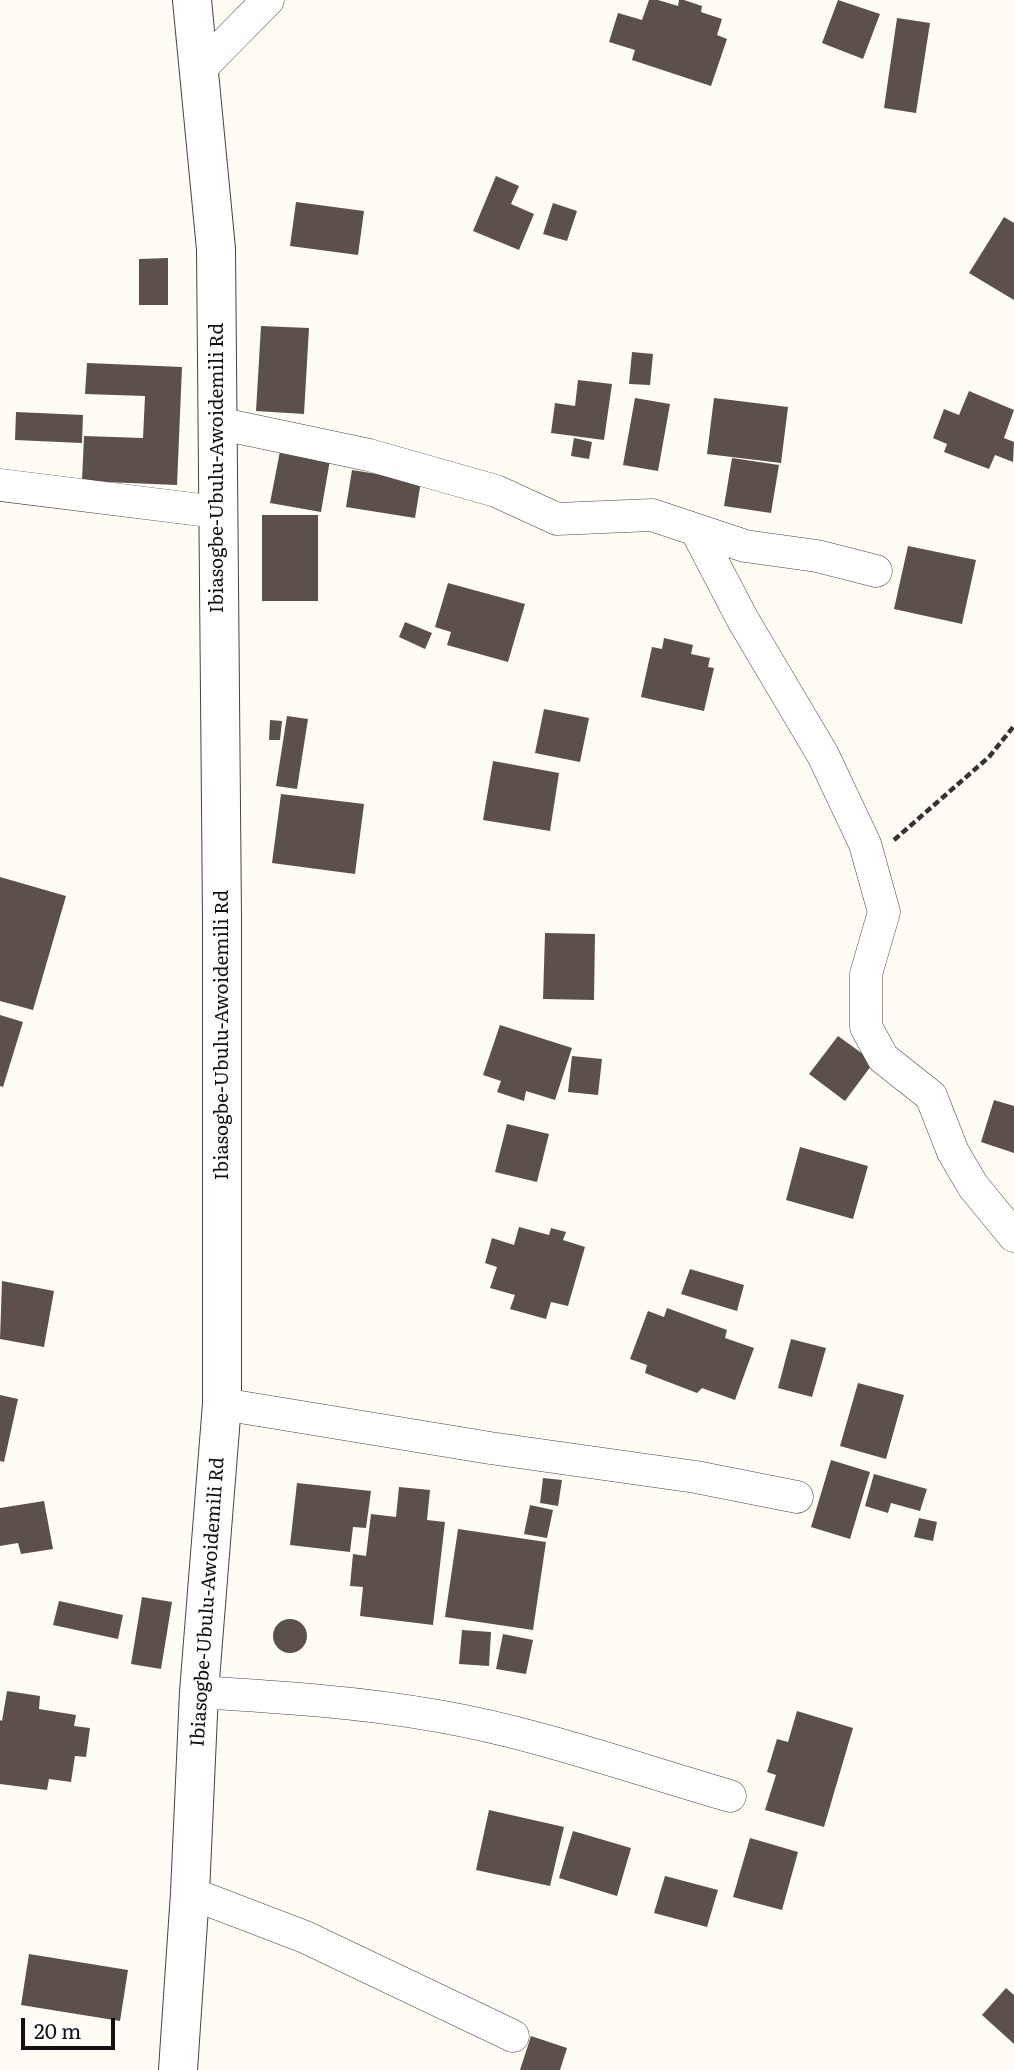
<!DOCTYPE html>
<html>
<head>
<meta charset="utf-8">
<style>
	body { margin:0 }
	#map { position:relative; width:1014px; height:2070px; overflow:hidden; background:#fffcf5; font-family:Literata,serif }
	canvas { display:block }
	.scale { position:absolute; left:21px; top:2018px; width:94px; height:32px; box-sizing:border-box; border:4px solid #111; border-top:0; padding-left:9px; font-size:21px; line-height:24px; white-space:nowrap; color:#111; -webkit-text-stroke:5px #fff; paint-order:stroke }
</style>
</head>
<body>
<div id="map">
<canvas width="1014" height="2070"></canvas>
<div class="scale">20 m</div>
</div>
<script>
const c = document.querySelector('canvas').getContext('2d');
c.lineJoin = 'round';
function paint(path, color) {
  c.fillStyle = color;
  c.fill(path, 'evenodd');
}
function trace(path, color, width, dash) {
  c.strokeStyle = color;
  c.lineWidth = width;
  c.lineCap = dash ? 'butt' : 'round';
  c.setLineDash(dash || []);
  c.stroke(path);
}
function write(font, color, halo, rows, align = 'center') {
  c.font = font + ' Literata,serif';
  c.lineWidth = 7;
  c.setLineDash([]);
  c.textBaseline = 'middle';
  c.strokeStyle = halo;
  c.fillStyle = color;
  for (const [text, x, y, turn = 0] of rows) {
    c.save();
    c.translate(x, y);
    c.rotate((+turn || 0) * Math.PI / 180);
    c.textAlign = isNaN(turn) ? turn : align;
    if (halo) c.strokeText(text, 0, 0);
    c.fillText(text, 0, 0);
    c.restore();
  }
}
const building = new Path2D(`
	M 649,0 L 658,0 L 678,6 L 679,0 L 684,0 L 702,6 L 701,12 L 722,19 L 717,35 L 727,39 L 711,86 L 632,60 L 635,50 L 609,42 L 618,13 L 642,20 Z
	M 838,0 L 880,14 L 863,59 L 822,43 Z
	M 897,18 L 930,23 L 916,113 L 884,108 Z
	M 496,176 L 519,186 L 511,204 L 534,214 L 519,250 L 473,231 Z
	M 296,202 L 364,211 L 358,255 L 290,246 Z
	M 553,203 L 577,211 L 567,241 L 543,234 Z
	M 1004,217 L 1014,223 L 1014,300 L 969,273 Z
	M 168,258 L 168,305 L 139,305 L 139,259 Z
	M 261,326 L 309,328 L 304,414 L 256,411 Z
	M 632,352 L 653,354 L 650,385 L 629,384 Z
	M 87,363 L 182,367 L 177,485 L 82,481 L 84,436 L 143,438 L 145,396 L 85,394 Z
	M 578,380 L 612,384 L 604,440 L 551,433 L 555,403 L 575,406 Z
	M 969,391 L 1014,410 L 1004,438 L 1014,442 L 1013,462 L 995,455 L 989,469 L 944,452 L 947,444 L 933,438 L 944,409 L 959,415 Z
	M 635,398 L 670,404 L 658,471 L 623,465 Z
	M 714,398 L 788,407 L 781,463 L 707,454 Z
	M 16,412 L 83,415 L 82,443 L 15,440 Z
	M 574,438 L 592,442 L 589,459 L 571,456 Z
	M 280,451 L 330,460 L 321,512 L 270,503 Z
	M 732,458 L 779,465 L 771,513 L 724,506 Z
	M 352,470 L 421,481 L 415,518 L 346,507 Z
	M 262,515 L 318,515 L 318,601 L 262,601 Z
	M 908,546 L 976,560 L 962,624 L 894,609 Z
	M 448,583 L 525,604 L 508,662 L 447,645 L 451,632 L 435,627 Z
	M 405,622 L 432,633 L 425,649 L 399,637 Z
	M 664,638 L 693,645 L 691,654 L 710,658 L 708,667 L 714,668 L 704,711 L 641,697 L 652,647 L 662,649 Z
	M 544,709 L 589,718 L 580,762 L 535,753 Z
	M 287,716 L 308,719 L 297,789 L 276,786 Z
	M 270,720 L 282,721 L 280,740 L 269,740 Z
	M 493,761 L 559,773 L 550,831 L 483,820 Z
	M 281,794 L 364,804 L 355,874 L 272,863 Z
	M 0,877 L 66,896 L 33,1010 L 0,1001 Z
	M 545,933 L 595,934 L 594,1000 L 543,999 Z
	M 0,1015 L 23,1022 L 3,1087 L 0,1086 Z
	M 500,1025 L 572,1048 L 555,1100 L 526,1091 L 524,1101 L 497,1092 L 501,1081 L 483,1075 Z
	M 838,1036 L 874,1062 L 845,1101 L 809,1074 Z
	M 572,1056 L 602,1059 L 598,1095 L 568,1092 Z
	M 994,1100 L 1014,1106 L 1014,1153 L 981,1142 Z
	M 507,1124 L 549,1134 L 537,1182 L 495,1172 Z
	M 800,1147 L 868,1166 L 853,1219 L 786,1200 Z
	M 519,1227 L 549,1235 L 551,1228 L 566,1232 L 563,1240 L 585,1247 L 568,1306 L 551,1302 L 546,1319 L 510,1309 L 515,1295 L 490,1288 L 497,1267 L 485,1263 L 492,1238 L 514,1245 Z
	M 690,1269 L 744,1285 L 737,1311 L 681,1294 Z
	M 2,1281 L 54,1291 L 44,1347 L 0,1339 Z
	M 667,1308 L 727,1330 L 725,1338 L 754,1348 L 735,1400 L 702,1388 L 697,1393 L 645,1373 L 647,1365 L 630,1359 L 648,1311 L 664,1317 Z
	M 791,1339 L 826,1348 L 812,1397 L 778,1388 Z
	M 858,1383 L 904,1395 L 886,1459 L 840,1446 Z
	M 0,1395 L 18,1399 L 4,1462 L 0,1461 Z
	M 831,1460 L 870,1472 L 850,1539 L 811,1527 Z
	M 874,1474 L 927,1489 L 920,1511 L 891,1503 L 888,1513 L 865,1506 Z
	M 543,1478 L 562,1480 L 558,1506 L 540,1503 Z
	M 297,1483 L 371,1491 L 366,1528 L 353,1527 L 350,1552 L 290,1545 Z
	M 399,1487 L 430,1490 L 427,1520 L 445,1522 L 433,1625 L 360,1616 L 363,1587 L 350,1586 L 353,1554 L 366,1556 L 371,1514 L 396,1517 Z
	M 44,1501 L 53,1549 L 21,1554 L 18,1543 L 0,1546 L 0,1508 Z
	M 530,1505 L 553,1510 L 547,1538 L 524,1534 Z
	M 919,1518 L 937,1522 L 933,1541 L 914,1537 Z
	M 458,1529 L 546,1542 L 533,1630 L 445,1617 Z
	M 142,1597 L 172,1602 L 161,1669 L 131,1664 Z
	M 59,1601 L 123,1615 L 118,1639 L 53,1625 Z
	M273 1636a17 17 0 1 1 34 0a17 17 0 1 1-34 0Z
	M 462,1630 L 491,1632 L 489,1666 L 459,1664 Z
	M 503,1634 L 533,1640 L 526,1674 L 496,1669 Z
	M 7,1691 L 40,1696 L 39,1709 L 76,1715 L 74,1726 L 90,1728 L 86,1757 L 75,1756 L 71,1782 L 49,1779 L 47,1790 L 0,1784 L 0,1720 L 2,1721 Z
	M 797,1711 L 853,1728 L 824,1827 L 765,1810 L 776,1775 L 767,1772 L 777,1739 L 788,1742 Z
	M 489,1810 L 564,1827 L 550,1886 L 476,1870 Z
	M 573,1831 L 631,1848 L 617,1896 L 559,1878 Z
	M 750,1838 L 798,1852 L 782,1910 L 733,1897 Z
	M 665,1876 L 718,1890 L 707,1927 L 654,1913 Z
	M 29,1954 L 128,1970 L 120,2021 L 21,2005 Z
	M 1006,1988 L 1014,1995 L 1014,2044 L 982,2015 Z
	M 531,2036 L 567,2048 L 560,2070 L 520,2070 Z`);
const path = new Path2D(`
	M 894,840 L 989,757 L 1014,726`);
const minor = new Path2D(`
	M 199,70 L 268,0
	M 217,423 L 369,455 L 496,491 L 557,519 L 652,515 L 745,546 L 817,556 L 876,571
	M 0,485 L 217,512
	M 696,530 L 743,620 L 823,755 L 865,844 L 884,912 L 866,974 L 866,1027 L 883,1058 L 931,1096 L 953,1152 L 973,1186 L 1014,1236
	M 222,1404 L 490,1448 L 696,1477 L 797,1497
	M 199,1692 C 279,1697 359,1702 438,1716 C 537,1733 633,1768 730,1796
	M 190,1893 L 305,1937 L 513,2036`);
const tertiary = new Path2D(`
	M 178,2070 L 190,1893 L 199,1692 L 222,1404 L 222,918 L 216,249 L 192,0`);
const streetNames = [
	["Ibiasogbe-Ubulu-Awoidemili Rd",217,468,-90],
	["Ibiasogbe-Ubulu-Awoidemili Rd",222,1035,-90],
	["Ibiasogbe-Ubulu-Awoidemili Rd",208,1602,-86]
];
paint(building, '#5b504c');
trace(minor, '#444', 33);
trace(tertiary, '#444', 40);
trace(path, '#333', 4.5, [7, 3.5]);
trace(minor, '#fff', 32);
trace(tertiary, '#fff', 38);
write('19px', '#111', '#fff', streetNames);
</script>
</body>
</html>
